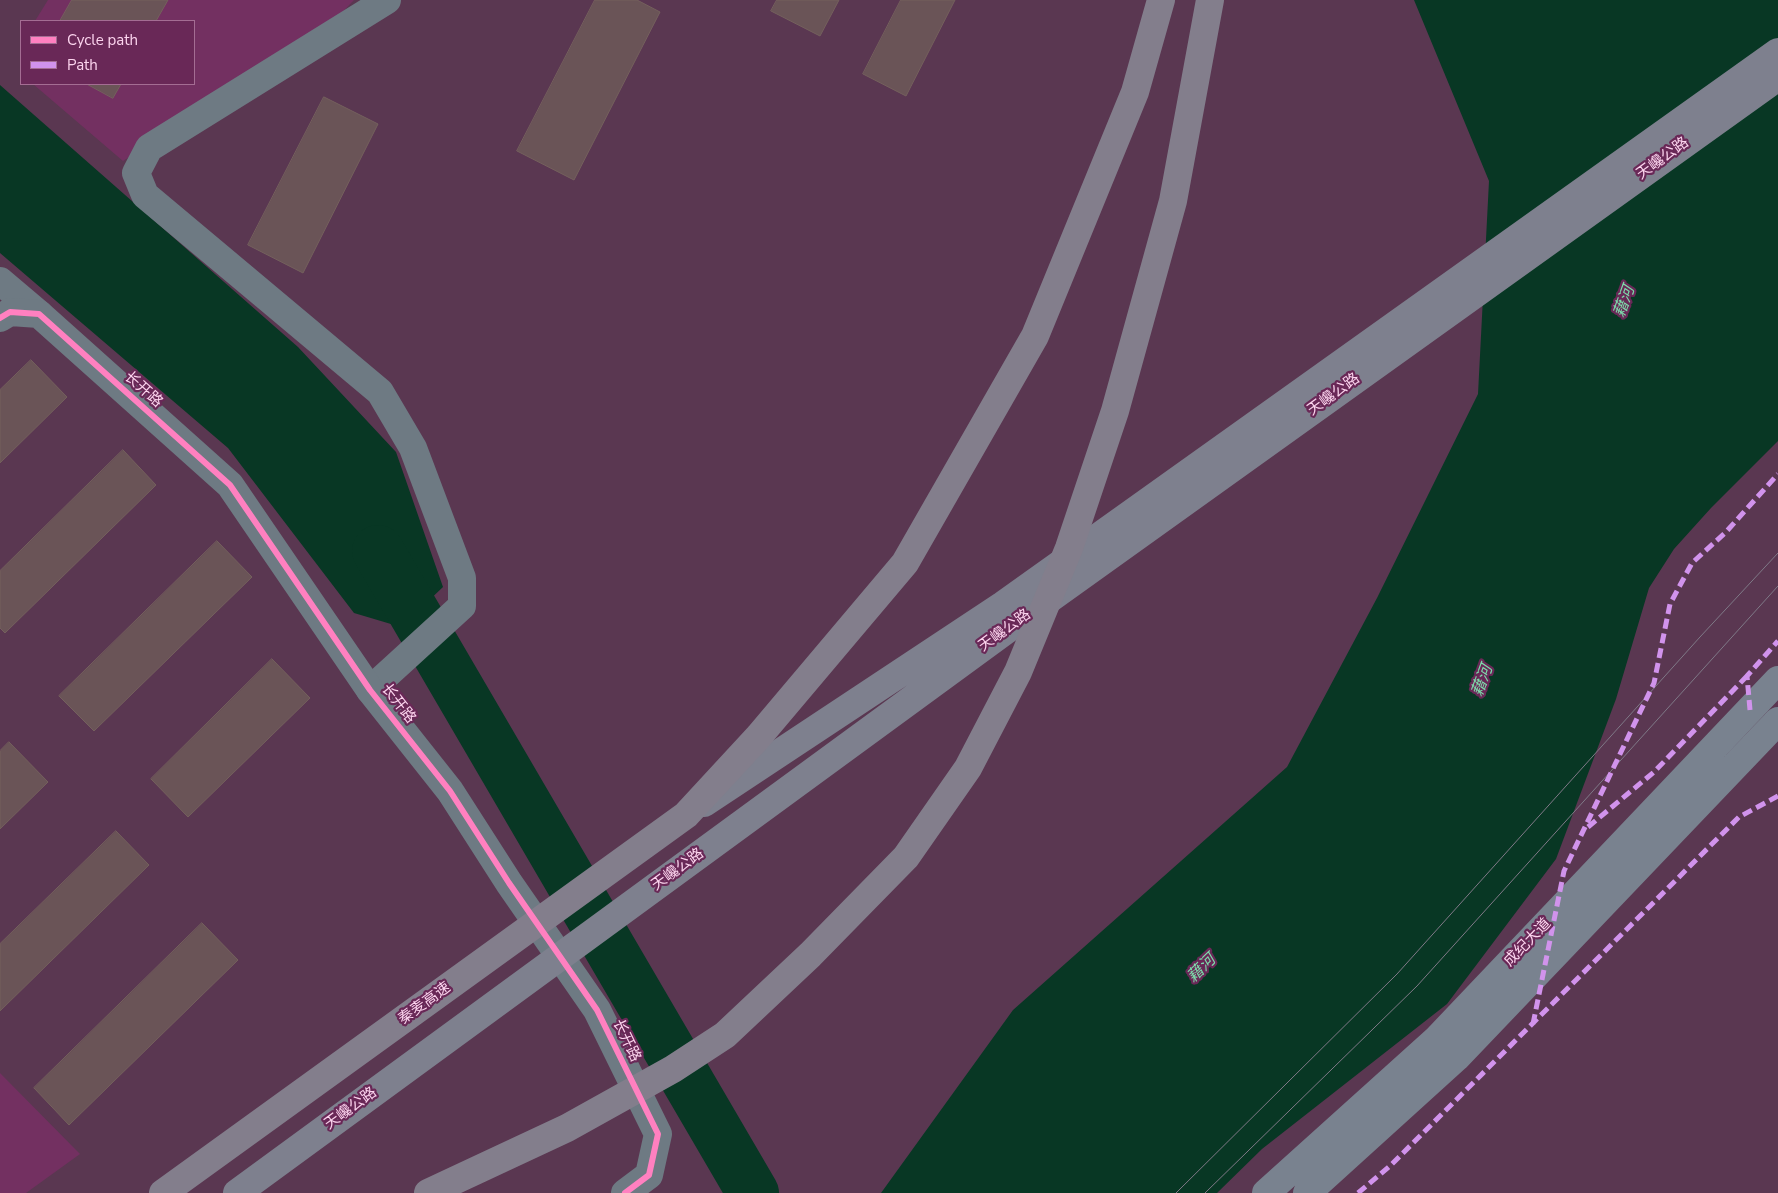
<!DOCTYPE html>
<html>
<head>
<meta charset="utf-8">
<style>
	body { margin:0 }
	#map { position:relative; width:1778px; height:1193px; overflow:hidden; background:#5a3751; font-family:"Nunito Sans",sans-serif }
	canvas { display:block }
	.legend { position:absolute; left:20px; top:20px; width:175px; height:65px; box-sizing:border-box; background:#692857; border:1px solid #a46d93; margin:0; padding:6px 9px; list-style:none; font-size:15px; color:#fcd4ee }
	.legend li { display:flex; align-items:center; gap:10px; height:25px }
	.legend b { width:25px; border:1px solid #a46d93 }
</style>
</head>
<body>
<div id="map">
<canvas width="1778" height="1193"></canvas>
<ul class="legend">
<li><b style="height:6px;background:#ff80c0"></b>Cycle path</li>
<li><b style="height:6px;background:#d193ec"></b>Path</li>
</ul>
</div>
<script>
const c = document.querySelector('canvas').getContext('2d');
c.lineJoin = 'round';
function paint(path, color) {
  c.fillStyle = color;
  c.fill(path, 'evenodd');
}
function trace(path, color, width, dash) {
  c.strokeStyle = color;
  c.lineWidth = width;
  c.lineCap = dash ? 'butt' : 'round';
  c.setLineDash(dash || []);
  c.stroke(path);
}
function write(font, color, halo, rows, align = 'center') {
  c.font = font + ' "Nunito Sans","Noto Sans SC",sans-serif';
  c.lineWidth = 4.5;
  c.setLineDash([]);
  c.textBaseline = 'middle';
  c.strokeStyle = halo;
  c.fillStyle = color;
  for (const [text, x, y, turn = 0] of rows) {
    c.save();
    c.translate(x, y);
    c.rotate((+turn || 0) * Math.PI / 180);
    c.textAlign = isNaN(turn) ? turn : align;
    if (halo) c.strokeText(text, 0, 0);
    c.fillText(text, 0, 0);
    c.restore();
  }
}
const built = new Path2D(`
	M 48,0 L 354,0 L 327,28 L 123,161 L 33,84 L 194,84 L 194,21 L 35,21 Z
	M 0,1073 L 80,1154 L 26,1193 L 0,1193 Z`);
const water = new Path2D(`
	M 1414,0 L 1778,0 L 1778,441 L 1711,508 L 1674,549 L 1649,588 L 1616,699 L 1556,859 L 1447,1004 L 1262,1149 L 1217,1193 L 881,1193 L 1013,1010 L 1287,767 L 1377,598 L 1478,394 L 1489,181 Z
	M 0,85 L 298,347 L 396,452 L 443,587 L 401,627 L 354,613 L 228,448 L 0,253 Z`);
const river = new Path2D(`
	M 378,551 L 753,1193`);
const building = new Path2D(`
	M 72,0 L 168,0 L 156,21 L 60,21 Z
	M 595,0 L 637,0 L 660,12 L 574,180 L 517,151 Z
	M 777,0 L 839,0 L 820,36 L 771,11 Z
	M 901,0 L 955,0 L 906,96 L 863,74 Z
	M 87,84 L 121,84 L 113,98 Z
	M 324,97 L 378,124 L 303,273 L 248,245 Z
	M 31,360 L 67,397 L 0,463 L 0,390 Z
	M 123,450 L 156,485 L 5,633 L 0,628 L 0,571 Z
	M 217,541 L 252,577 L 94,731 L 59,696 Z
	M 272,659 L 310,698 L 188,817 L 151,779 Z
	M 9,742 L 48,782 L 0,829 L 0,751 Z
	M 116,831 L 149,865 L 0,1011 L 0,944 Z
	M 202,923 L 238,960 L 69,1125 L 34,1088 Z`);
const minor = new Path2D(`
	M 0,281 L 39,314
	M 370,690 L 462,606 L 462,578 L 413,448 L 380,392 L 145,195 L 136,173 L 149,148 L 387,0`);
const tertiary = new Path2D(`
	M 0,318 L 10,312 L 39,314 L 230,485 L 370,690 L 450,791 L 509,883 L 597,1010 L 658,1134 L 649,1175 L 625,1193`);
const primary = new Path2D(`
	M 1266,1193 L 1437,1039 L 1778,680
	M 1307,1193 L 1456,1058 L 1778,721`);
const trunk = new Path2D(`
	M 704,803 L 1003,605 L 1778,52
	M 237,1193 L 1016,623 L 1778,77`);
const motorway = new Path2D(`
	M 163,1193 L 686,815 L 759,736 L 905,563 L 1035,336 L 1135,92 L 1161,0
	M 428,1193 L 567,1128 L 673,1069 L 725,1035 L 810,955 L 906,857 L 968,768 L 1018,672 L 1069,548 L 1115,411 L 1173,201 L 1210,0`);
const tram = new Path2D(`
	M 1176,1193 L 1397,974 L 1700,637 L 1778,553
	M 1205,1193 L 1417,986 L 1778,586`);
const quiet = new Path2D(`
	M 1750,710 L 1747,676 L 1778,641
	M 1588,827 L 1654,772 L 1747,676
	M 1533,1024 L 1564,871 L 1654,683 L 1670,604 L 1692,563 L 1726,532 L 1778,474
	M 1358,1193 L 1390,1166 L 1739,817 L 1778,796`);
const cycleway = new Path2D(`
	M 0,318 L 10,312 L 39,314 L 230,485 L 370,690 L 450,791 L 509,883 L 597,1010 L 658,1134 L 649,1175 L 625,1193`);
const streetNames = [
	["天巉公路",1663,159,-36],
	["长开路",143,390,42],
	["天巉公路",1334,395,-36],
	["天巉公路",1005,631,-36],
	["长开路",398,704,52],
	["天巉公路",678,870,-36],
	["成纪大道",1528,943,-46],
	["秦麦高速",425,1004,-36],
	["长开路",626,1041,64],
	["天巉公路",351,1109,-36]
];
const waterNames = [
	["藉河",1625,302,-70],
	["藉河",1483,681,-70],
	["藉河",1202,969,-44]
];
paint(built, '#733061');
paint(water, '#083724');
trace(river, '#083724', 52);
paint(building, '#6a5457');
trace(building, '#74605d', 1);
trace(minor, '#6e7a83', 28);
trace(tertiary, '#6e7a83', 28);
trace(primary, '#79828f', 28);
trace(trunk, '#7e808e', 28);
trace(motorway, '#837e8c', 28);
trace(tram, '#7f7987', 1);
trace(quiet, '#d193ec', 5, [10, 5]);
trace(cycleway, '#ff80c0', 6);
write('15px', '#fcd4ee', '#692857', streetNames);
write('italic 16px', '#7dddab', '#692857', waterNames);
</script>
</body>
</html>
